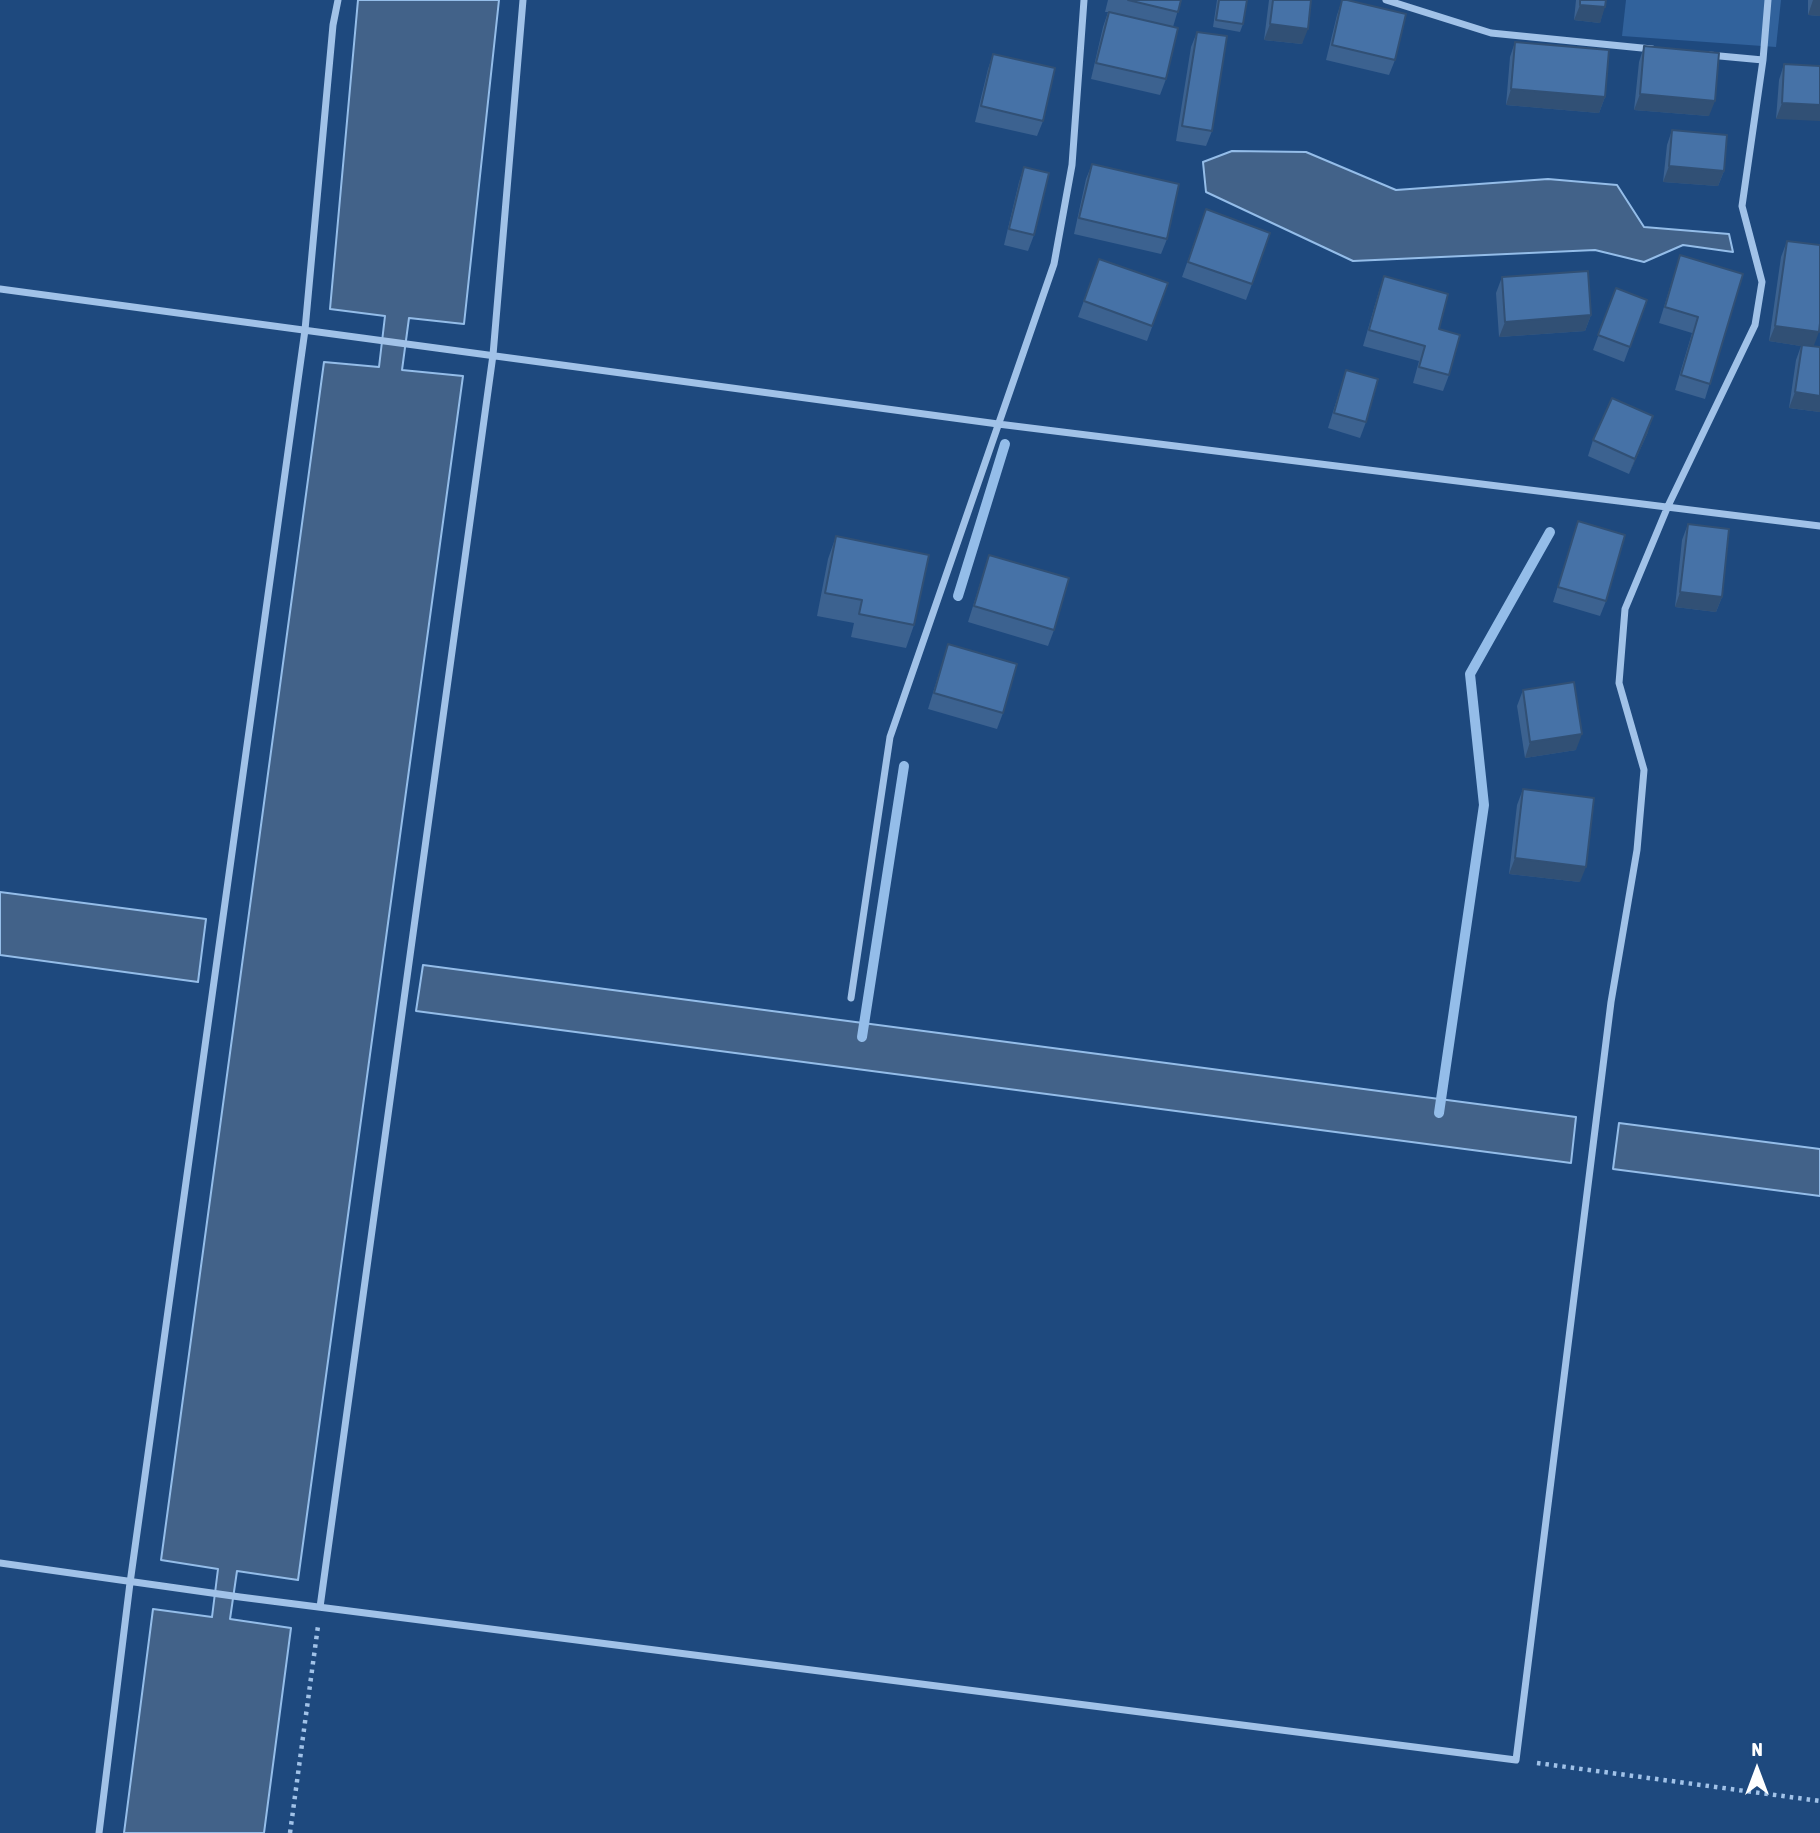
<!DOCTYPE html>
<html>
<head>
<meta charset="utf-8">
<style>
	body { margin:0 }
	#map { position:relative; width:1820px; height:1833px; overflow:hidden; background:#1e497e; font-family:"Asap Condensed",sans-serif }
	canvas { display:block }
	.north { position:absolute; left:1722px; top:1735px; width:70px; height:70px; -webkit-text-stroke:5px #1e497e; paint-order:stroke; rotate:0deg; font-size:19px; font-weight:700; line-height:28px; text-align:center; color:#fff }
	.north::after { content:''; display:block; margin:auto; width:24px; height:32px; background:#fff; clip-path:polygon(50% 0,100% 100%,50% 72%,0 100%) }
</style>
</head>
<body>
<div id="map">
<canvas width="1820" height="1833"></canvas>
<div class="north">N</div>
</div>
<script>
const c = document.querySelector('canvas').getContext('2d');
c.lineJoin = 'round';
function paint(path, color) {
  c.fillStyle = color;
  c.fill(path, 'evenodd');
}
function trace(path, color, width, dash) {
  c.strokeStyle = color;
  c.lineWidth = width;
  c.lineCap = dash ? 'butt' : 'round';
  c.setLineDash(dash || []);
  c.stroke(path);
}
const green = new Path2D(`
	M 1626,0 L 1781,0 L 1776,47 L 1622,36 Z`);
const water = new Path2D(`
	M 358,0 L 499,0 L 464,324 L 409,318 L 402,370 L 463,376 L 298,1580 L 237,1571 L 230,1619 L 291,1628 L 264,1833 L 124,1833 L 153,1609 L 212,1617 L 218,1569 L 161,1560 L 324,362 L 379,367 L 385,316 L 330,309 Z
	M 1232,151 L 1306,152 L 1396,190 L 1548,179 L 1617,185 L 1644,227 L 1729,234 L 1733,252 L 1683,245 L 1644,262 L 1595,250 L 1353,261 L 1206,192 L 1203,162 Z
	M 0,892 L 206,919 L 198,982 L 0,955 Z
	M 423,965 L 1576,1117 L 1571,1163 L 416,1011 Z
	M 1619,1123 L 1820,1149 L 1820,1196 L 1613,1169 Z`);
const stream = new Path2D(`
	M 958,596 L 1005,444
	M 862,1037 L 904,766
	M 1439,1113 L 1484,805 L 1470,674 L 1550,532`);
const path = new Path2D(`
	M 1537,1763 L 1820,1801
	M 290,1833 L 318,1626`);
const street = new Path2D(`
	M 1386,0 L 1491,33 L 1652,49
	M 1709,55 L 1763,60
	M 0,289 L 998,424 L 1820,526
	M 851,998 L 890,737 L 1054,264 L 1072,165 L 1084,0
	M 0,1563 L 240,1597 L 1516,1760 L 1611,1002 L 1637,850 L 1644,770 L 1619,683 L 1625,609 L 1668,506 L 1755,325 L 1762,282 L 1742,206 L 1763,60 L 1768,0
	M 320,1607 L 493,355 L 523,0
	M 99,1833 L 130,1583 L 305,330 L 333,25 L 338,0`);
const wall = new Path2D(`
	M 1108,0 L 1181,0 L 1173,27 L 1166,79 L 1160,95 L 1091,79 L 1103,27 L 1108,12 L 1105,12 Z
	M 1217,0 L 1247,0 L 1243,24 L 1240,32 L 1213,27 Z
	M 1269,0 L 1311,0 L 1302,44 L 1264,40 Z
	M 1342,0 L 1395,60 L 1389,75 L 1326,60 L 1337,15 Z
	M 1576,0 L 1606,0 L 1600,23 L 1574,20 Z
	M 1808,0 L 1820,0 L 1820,16 L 1808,15 Z
	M 1197,32 L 1212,131 L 1206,146 L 1176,141 L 1191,47 Z
	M 1515,42 L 1605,97 L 1599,113 L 1506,105 L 1510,57 Z
	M 1644,46 L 1709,116 L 1634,110 L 1639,62 Z
	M 993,54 L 1043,121 L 1037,136 L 975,122 L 988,69 Z
	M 1784,64 L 1820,66 L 1776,119 L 1779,80 Z
	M 1672,130 L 1724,171 L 1718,186 L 1663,182 L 1667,145 Z
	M 1092,164 L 1167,239 L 1161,254 L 1074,234 L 1086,179 Z
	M 1024,167 L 1034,235 L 1028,251 L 1004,245 L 1019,182 Z
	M 1206,209 L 1252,284 L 1246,300 L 1182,277 Z
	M 1787,241 L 1814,346 L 1820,347 L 1820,412 L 1789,408 L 1796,360 L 1801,346 L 1769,341 L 1781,257 Z
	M 1680,255 L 1743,274 L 1705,399 L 1675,390 L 1692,333 L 1659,323 Z
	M 1099,259 L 1168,283 L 1147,341 L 1078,317 Z
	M 1384,276 L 1439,329 L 1449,375 L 1443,391 L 1413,383 L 1419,361 L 1363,346 L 1379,291 Z
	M 1502,277 L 1591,315 L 1585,331 L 1499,337 L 1496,293 Z
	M 1616,288 L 1647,300 L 1624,362 L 1593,350 Z
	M 1346,370 L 1366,422 L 1360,438 L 1328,428 Z
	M 1648,432 L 1629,474 L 1588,456 L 1593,440 Z
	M 1578,521 L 1606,601 L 1600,616 L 1553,602 Z
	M 1688,524 L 1722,597 L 1716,612 L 1675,607 L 1682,540 Z
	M 836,536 L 914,625 L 906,648 L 851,637 L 854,623 L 817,616 L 828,559 Z
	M 989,555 L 1054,630 L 1048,646 L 968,622 Z
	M 948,644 L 1003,713 L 997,729 L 928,709 Z
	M 1523,690 L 1576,750 L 1525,758 L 1517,706 Z
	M 1523,789 L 1580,882 L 1509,874 L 1517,805 Z`);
const shadedWall = new Path2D(`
	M 1813,0 L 1820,0 L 1820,16 L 1808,15 Z
	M 1580,5 L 1605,7 L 1600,23 L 1574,20 Z
	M 1270,24 L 1308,29 L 1302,44 L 1264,40 Z
	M 1511,89 L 1605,97 L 1599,113 L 1506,105 Z
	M 1640,94 L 1715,101 L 1709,116 L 1634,110 Z
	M 1782,103 L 1820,105 L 1820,121 L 1776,119 Z
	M 1669,166 L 1724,171 L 1718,186 L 1663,182 Z
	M 1591,315 L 1585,331 L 1499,337 L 1505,322 Z
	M 1775,326 L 1819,332 L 1813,348 L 1769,341 Z
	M 1795,392 L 1820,396 L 1820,412 L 1789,408 Z
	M 1653,416 L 1648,432 L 1629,474 L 1635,459 Z
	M 1680,592 L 1722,597 L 1716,612 L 1675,607 Z
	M 1582,734 L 1576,750 L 1525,758 L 1530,742 Z
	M 1515,858 L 1586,867 L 1580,882 L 1509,874 Z`);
const building = new Path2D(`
	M 1128,0 L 1181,0 L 1178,12 Z
	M 1219,0 L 1247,0 L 1243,24 L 1216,20 Z
	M 1273,0 L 1311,0 L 1308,29 L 1270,24 Z
	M 1342,0 L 1347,0 L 1406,14 L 1395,60 L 1332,45 Z
	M 1580,0 L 1606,0 L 1605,7 L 1580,5 Z
	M 1109,12 L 1178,28 L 1166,79 L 1096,63 Z
	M 1197,32 L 1227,36 L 1212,131 L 1182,126 Z
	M 1515,42 L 1609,50 L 1605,97 L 1511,89 Z
	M 1644,46 L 1719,53 L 1715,101 L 1640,94 Z
	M 993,54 L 1055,68 L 1043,121 L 981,106 Z
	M 1784,64 L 1820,66 L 1820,105 L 1782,103 Z
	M 1672,130 L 1727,135 L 1724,171 L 1669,166 Z
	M 1092,164 L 1179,184 L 1167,239 L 1079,218 Z
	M 1024,167 L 1049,173 L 1034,235 L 1009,229 Z
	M 1206,209 L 1270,233 L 1252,284 L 1188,262 Z
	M 1787,241 L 1820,245 L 1820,323 L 1819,332 L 1775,326 Z
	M 1680,255 L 1743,274 L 1710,384 L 1681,375 L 1698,317 L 1665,307 Z
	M 1099,259 L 1168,283 L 1152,326 L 1084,301 Z
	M 1588,271 L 1591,315 L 1505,322 L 1502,277 Z
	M 1384,276 L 1448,294 L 1439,329 L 1460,335 L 1449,375 L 1419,367 L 1425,346 L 1369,330 Z
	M 1616,288 L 1647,300 L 1630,347 L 1598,335 Z
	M 1802,345 L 1820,347 L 1820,396 L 1795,392 Z
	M 1346,370 L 1378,379 L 1366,422 L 1334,413 Z
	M 1612,398 L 1653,416 L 1635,459 L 1593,440 Z
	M 1578,521 L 1625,535 L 1606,601 L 1558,587 Z
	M 1688,524 L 1729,529 L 1722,597 L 1680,592 Z
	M 836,536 L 929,555 L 914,625 L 859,614 L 862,600 L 825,593 Z
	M 989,555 L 1069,578 L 1054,630 L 974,606 Z
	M 948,644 L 1017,664 L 1003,713 L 934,693 Z
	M 1574,682 L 1582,734 L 1530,742 L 1523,690 Z
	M 1523,789 L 1594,798 L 1586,867 L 1515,858 Z`);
paint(green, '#31629c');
paint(water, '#426289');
trace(water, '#94bde9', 2);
trace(stream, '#94bde9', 10);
trace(path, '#a1c2e8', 4.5, [3.5, 5]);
trace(street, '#a1c2e8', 7);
paint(wall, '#3c6290');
paint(shadedWall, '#315075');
paint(building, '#4672a7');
trace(building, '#315075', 2);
</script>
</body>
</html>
